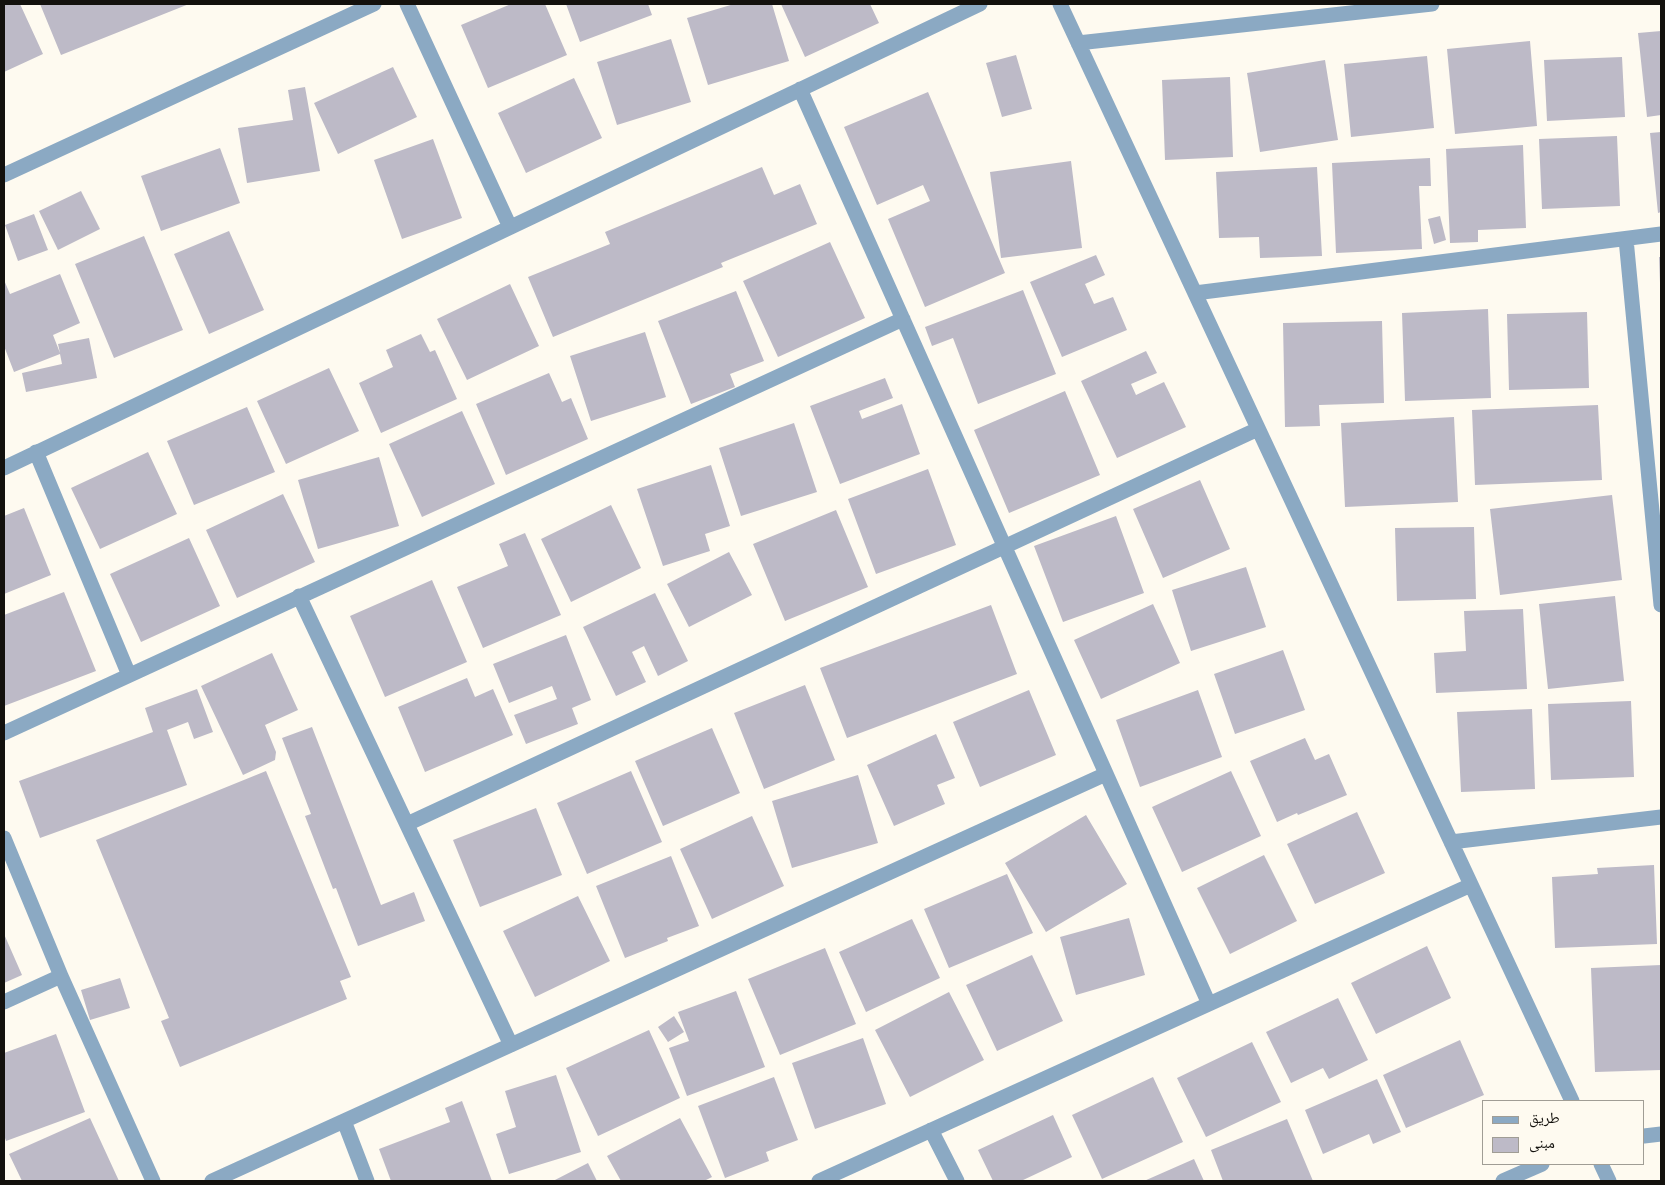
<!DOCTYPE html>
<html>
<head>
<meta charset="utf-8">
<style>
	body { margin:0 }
	#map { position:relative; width:1665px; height:1185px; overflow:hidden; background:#fefaf0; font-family:Arial,"Noto Naskh Arabic",sans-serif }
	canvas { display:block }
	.frame { position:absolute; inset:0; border:5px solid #13110d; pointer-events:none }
	.legend { position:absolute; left:1482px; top:1100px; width:162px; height:65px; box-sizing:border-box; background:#fefaf0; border:1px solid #a09d95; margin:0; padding:6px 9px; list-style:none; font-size:15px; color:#13110d }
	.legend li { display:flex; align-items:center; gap:10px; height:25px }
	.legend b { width:25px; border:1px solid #a09d95 }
</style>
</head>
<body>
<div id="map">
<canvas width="1665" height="1185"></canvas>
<div class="frame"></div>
<ul class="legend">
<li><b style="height:6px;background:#8ba9c3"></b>طريق</li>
<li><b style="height:14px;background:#bdbac7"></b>مبنى</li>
</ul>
</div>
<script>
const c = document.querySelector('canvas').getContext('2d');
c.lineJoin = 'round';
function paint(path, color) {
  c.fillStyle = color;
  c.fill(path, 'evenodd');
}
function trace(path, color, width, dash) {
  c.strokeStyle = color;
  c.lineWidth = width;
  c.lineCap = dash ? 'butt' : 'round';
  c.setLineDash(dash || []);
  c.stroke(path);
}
const building = new Path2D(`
	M 4,4 L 20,4 L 43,54 L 4,72 Z
	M 40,4 L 189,4 L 61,55 Z
	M 511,4 L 545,4 L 567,55 L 488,88 L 461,25 Z
	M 566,4 L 648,4 L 652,15 L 580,42 Z
	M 734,4 L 772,4 L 789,61 L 708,85 L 687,18 Z
	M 781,4 L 870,4 L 879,23 L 805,57 Z
	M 1661,31 L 1661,115 L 1647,117 L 1638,33 Z
	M 671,39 L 691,102 L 617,125 L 597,62 Z
	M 1530,41 L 1537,126 L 1455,134 L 1447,49 Z
	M 1016,55 L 1032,109 L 1002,117 L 986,63 Z
	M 1427,56 L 1434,128 L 1351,137 L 1344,64 Z
	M 1622,57 L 1625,117 L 1547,121 L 1544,60 Z
	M 1325,60 L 1338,140 L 1260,152 L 1247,73 Z
	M 393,67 L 417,117 L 338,154 L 314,103 Z
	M 1230,77 L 1233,157 L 1165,160 L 1162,80 Z
	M 574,78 L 602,138 L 526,173 L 498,113 Z
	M 305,87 L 320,171 L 247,183 L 238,128 L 293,120 L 288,90 Z
	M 928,92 L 1005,273 L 925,307 L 888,219 L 930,201 L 923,185 L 877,205 L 844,127 Z
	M 1661,132 L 1661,212 L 1658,213 L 1650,133 Z
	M 1617,136 L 1620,206 L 1542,209 L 1539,139 Z
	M 433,139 L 462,218 L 402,239 L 374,160 Z
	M 1523,145 L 1526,228 L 1478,230 L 1478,242 L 1450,243 L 1446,149 Z
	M 220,148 L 240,203 L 161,231 L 141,176 Z
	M 1430,158 L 1431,186 L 1419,186 L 1422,249 L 1336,253 L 1332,163 Z
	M 1071,161 L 1082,248 L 1001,258 L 990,172 Z
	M 762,167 L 774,195 L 800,184 L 817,224 L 721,263 L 723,267 L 553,337 L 528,277 L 610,244 L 605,232 Z
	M 1317,167 L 1322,256 L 1260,258 L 1259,237 L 1219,238 L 1216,172 Z
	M 81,191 L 100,229 L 58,250 L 39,211 Z
	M 34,214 L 48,250 L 18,261 L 5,225 Z
	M 1440,216 L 1446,240 L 1434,244 L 1428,219 Z
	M 229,231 L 264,310 L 209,334 L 174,254 Z
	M 144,236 L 183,330 L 114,358 L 75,264 Z
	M 830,242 L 865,318 L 778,357 L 743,281 Z
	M 1096,255 L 1105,275 L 1085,284 L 1094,304 L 1113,297 L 1127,330 L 1062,357 L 1030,282 Z
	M 1659,257 L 1661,257 L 1661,283 L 1660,283 Z
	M 60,274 L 80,323 L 53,335 L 60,353 L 58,344 L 89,338 L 97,378 L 26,392 L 22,373 L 62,364 L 60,354 L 14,372 L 4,346 L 4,280 L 10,294 Z
	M 510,284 L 539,346 L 467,380 L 437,319 Z
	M 1023,290 L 1056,374 L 978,404 L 953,338 L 932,346 L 925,327 Z
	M 736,291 L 764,361 L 730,374 L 735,387 L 691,404 L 658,321 Z
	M 1488,309 L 1491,398 L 1405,401 L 1402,313 Z
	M 1587,312 L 1589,388 L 1509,390 L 1507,314 Z
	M 1382,321 L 1384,403 L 1319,405 L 1320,426 L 1285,427 L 1283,323 Z
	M 645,332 L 666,397 L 591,421 L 570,356 Z
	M 421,334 L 430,352 L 435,350 L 457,399 L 381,433 L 359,383 L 393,367 L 386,350 Z
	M 1146,351 L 1157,373 L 1131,384 L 1136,395 L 1164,382 L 1186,427 L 1117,458 L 1081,381 Z
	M 329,368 L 359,431 L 286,464 L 257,401 Z
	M 549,373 L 562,402 L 571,398 L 588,439 L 506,475 L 476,404 Z
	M 885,378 L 893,398 L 859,411 L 862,419 L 902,404 L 920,454 L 840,484 L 810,406 Z
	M 1065,391 L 1100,475 L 1009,513 L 974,430 Z
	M 1598,405 L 1602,480 L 1475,485 L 1472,410 Z
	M 247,407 L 275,472 L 194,505 L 167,441 Z
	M 462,411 L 495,484 L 422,517 L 389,444 Z
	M 1454,417 L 1458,502 L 1345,507 L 1341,423 Z
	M 794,423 L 817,492 L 741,516 L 719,448 Z
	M 148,452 L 177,514 L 100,549 L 71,488 Z
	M 379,457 L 399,526 L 318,549 L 298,480 Z
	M 711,465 L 730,526 L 705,534 L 710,551 L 663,566 L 637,489 Z
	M 928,469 L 956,545 L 876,574 L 848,499 Z
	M 1200,480 L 1230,549 L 1163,578 L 1133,509 Z
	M 283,494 L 315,562 L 237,598 L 206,530 Z
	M 1612,495 L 1622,580 L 1500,595 L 1490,509 Z
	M 611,505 L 641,568 L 571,602 L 541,539 Z
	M 24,508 L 51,575 L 4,594 L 4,516 Z
	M 836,510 L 868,587 L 785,621 L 753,544 Z
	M 1116,516 L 1144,593 L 1063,622 L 1034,546 Z
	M 1474,527 L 1476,599 L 1397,601 L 1395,528 Z
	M 525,533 L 561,615 L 483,648 L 457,587 L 508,566 L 499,544 Z
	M 189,538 L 220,606 L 141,642 L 110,574 Z
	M 729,552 L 752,595 L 689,627 L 667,584 Z
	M 1246,567 L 1266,627 L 1191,651 L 1172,590 Z
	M 432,580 L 467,662 L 385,697 L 350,616 Z
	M 64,592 L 96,671 L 4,706 L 4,615 Z
	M 655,593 L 688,661 L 658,676 L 644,646 L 632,652 L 646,682 L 616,696 L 583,627 Z
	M 1615,596 L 1624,681 L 1548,689 L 1539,604 Z
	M 1153,604 L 1180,663 L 1101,699 L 1074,640 Z
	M 991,605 L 1017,674 L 847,738 L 820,668 Z
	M 1523,609 L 1527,689 L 1436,693 L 1434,653 L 1466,651 L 1464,611 Z
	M 566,635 L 591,700 L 572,708 L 578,724 L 526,744 L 514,715 L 557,699 L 552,686 L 509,703 L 493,664 Z
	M 1283,650 L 1305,710 L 1235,734 L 1214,674 Z
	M 272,653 L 298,710 L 265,725 L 276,752 L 275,760 L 243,775 L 201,686 Z
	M 467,678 L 475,697 L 493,689 L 513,735 L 425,772 L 398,707 Z
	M 805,685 L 835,760 L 764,789 L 734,713 Z
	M 197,689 L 213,732 L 194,739 L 188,722 L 167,730 L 187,785 L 40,838 L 19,781 L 153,732 L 145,708 Z
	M 1029,690 L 1056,755 L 980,787 L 953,722 Z
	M 1198,690 L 1222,757 L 1140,787 L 1116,720 Z
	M 1631,701 L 1634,777 L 1551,780 L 1548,704 Z
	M 1532,709 L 1535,789 L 1461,792 L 1457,712 Z
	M 312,727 L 381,905 L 414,892 L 425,921 L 358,946 L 336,888 L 333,889 L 305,816 L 311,814 L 282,738 Z
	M 712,728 L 740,793 L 663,826 L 635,761 Z
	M 936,734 L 955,778 L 937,785 L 945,804 L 894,826 L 867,765 Z
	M 1305,738 L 1315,760 L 1329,754 L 1347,795 L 1298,815 L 1297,813 L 1277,822 L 1250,761 Z
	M 266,771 L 351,977 L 340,981 L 347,999 L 180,1067 L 161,1021 L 169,1018 L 96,840 Z
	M 631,771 L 662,842 L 587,874 L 557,803 Z
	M 1231,771 L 1261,836 L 1182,872 L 1152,807 Z
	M 858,775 L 878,843 L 792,868 L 772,801 Z
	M 536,808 L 562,875 L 480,907 L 453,840 Z
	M 1357,812 L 1385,873 L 1315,904 L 1287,844 Z
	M 1086,815 L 1127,884 L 1046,932 L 1005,863 Z
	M 752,816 L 784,886 L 712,919 L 680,849 Z
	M 1264,855 L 1297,921 L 1230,954 L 1197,888 Z
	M 671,856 L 699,926 L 667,938 L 668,941 L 625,958 L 596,886 Z
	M 1654,865 L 1657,944 L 1555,948 L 1552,877 L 1598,874 L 1597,868 Z
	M 1007,874 L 1033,933 L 949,968 L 924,909 Z
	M 578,896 L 610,961 L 535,997 L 503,931 Z
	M 1129,918 L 1145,975 L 1076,995 L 1060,937 Z
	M 912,919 L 940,978 L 866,1012 L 839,952 Z
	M 4,934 L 22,975 L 4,983 Z
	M 1427,946 L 1451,998 L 1376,1034 L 1351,983 Z
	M 825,948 L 856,1024 L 780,1055 L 748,979 Z
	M 1032,955 L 1063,1021 L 997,1051 L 966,985 Z
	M 1661,965 L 1661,1070 L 1595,1072 L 1591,968 Z
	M 120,978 L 130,1008 L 90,1020 L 81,990 Z
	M 736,991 L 765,1067 L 687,1096 L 669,1048 L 689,1041 L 678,1012 Z
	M 949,992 L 984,1060 L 910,1097 L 875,1030 Z
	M 1338,998 L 1368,1060 L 1329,1079 L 1323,1068 L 1291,1083 L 1266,1032 Z
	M 674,1016 L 684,1032 L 668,1042 L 658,1027 Z
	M 649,1030 L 680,1098 L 598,1136 L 566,1068 Z
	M 56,1034 L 85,1112 L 6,1141 L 4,1135 L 4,1053 Z
	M 863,1038 L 886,1104 L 815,1129 L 792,1063 Z
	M 1460,1040 L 1484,1095 L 1406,1128 L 1383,1075 Z
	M 1252,1042 L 1281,1102 L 1206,1137 L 1177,1078 Z
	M 556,1075 L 581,1152 L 509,1174 L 496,1134 L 516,1127 L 505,1091 Z
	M 774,1077 L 798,1140 L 766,1152 L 769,1161 L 725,1178 L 698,1106 Z
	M 1153,1077 L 1183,1142 L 1102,1179 L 1072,1115 Z
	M 1377,1079 L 1401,1132 L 1373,1144 L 1369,1134 L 1323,1154 L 1305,1110 Z
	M 462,1101 L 492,1181 L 391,1181 L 379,1149 L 450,1122 L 445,1108 Z
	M 1053,1115 L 1072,1157 L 1021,1181 L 993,1181 L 978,1150 Z
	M 90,1118 L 119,1181 L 22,1181 L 9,1154 Z
	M 680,1118 L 712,1177 L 704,1181 L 621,1181 L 607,1156 Z
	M 1287,1119 L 1313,1181 L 1223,1181 L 1211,1150 Z
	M 1194,1159 L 1204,1181 L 1144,1181 Z
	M 588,1163 L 597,1181 L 553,1181 Z`);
const minor = new Path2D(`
	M 407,4 L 510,227
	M 1060,4 L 1572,1101
	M 1078,43 L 1432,4
	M 800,89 L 1209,1004
	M 4,175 L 374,4
	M 1626,239 L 1661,605
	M 1195,293 L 1661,234
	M 36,452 L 129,675
	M 4,468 L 980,4
	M 299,596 L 511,1045
	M 4,733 L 903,319
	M 407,824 L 1258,429
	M 4,838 L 61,976 L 153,1181
	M 1451,842 L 1661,817
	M 4,1002 L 61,976
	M 344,1121 L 367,1181
	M 931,1130 L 957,1181
	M 1644,1136 L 1661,1134
	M 1601,1164 L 1609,1181
	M 212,1181 L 1106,774
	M 819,1181 L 1471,885
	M 1503,1181 L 1542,1164`);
paint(building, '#bdbac7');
trace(minor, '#8ba9c3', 15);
</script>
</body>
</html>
